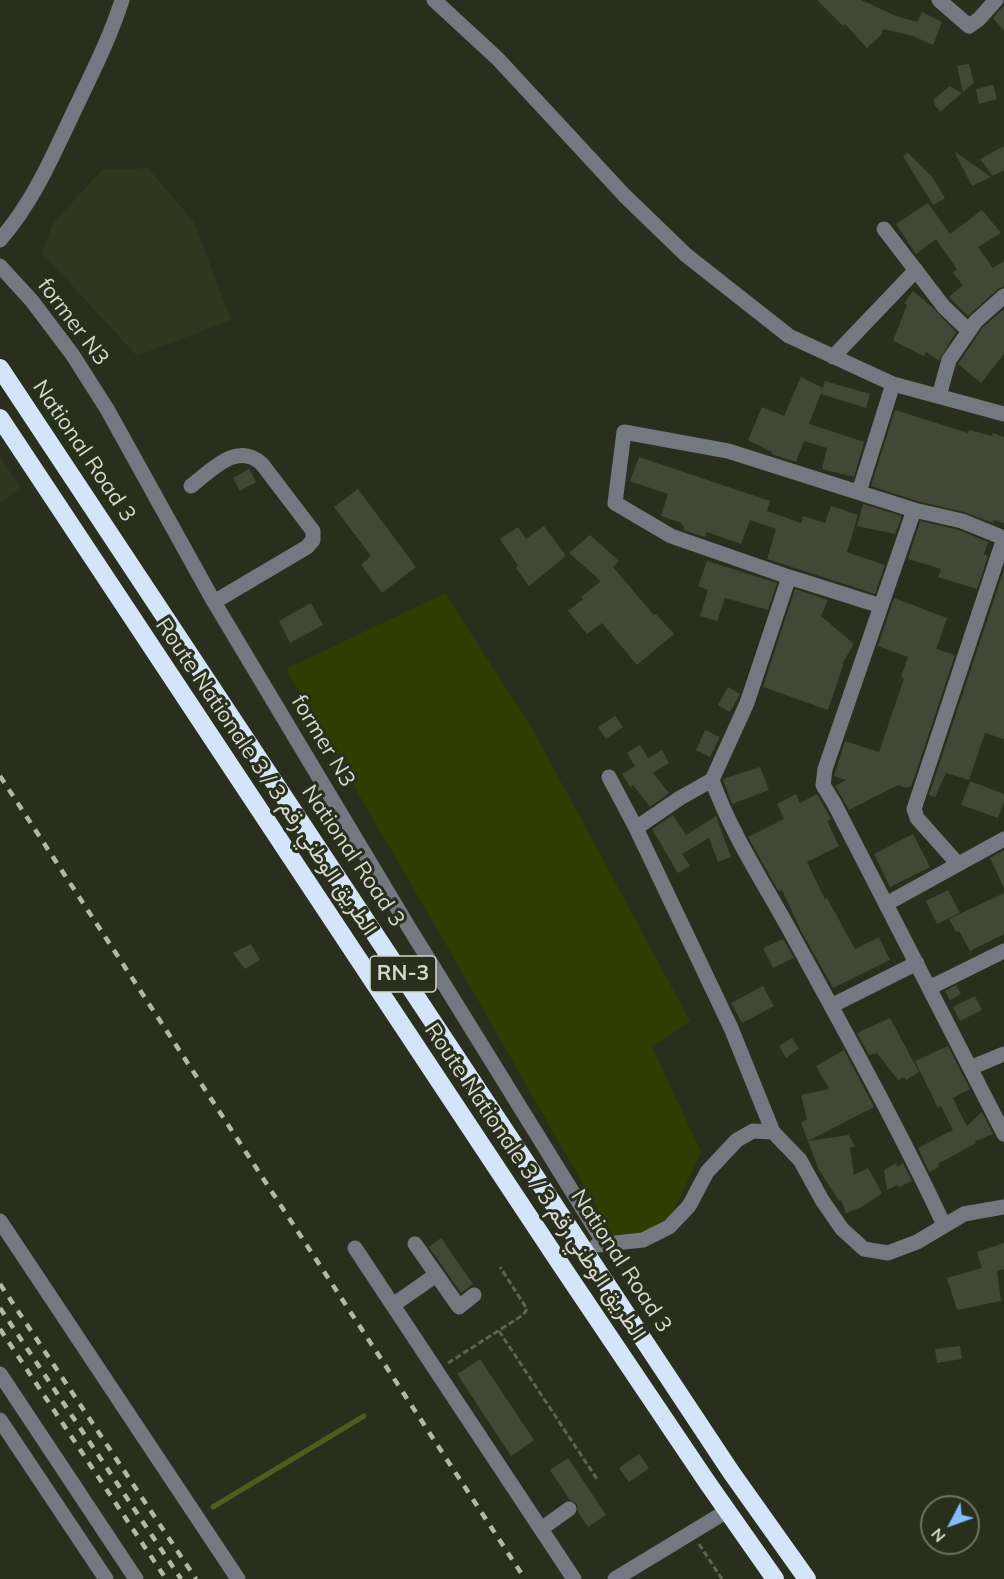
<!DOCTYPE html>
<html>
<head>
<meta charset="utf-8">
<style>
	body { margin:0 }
	#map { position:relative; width:1004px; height:1579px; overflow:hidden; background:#292f1d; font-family:Mulish,sans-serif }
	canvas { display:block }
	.north { position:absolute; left:920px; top:1495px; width:60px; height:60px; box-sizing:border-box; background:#292f1d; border:2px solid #6d7363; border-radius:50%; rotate:229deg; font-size:16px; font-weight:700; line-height:24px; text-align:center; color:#d4d8cc }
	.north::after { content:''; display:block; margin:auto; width:21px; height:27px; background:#83bcfb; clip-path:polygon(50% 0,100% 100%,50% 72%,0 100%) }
</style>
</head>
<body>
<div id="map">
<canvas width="1004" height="1579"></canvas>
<div class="north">N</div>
</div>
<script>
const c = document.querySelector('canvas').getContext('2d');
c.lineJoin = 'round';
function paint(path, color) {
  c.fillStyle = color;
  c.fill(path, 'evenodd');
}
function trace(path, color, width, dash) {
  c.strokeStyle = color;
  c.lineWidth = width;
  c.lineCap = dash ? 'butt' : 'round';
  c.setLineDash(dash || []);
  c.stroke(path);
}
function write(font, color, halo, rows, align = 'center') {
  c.font = font + ' Mulish,Vazirmatn,sans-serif';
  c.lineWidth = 6;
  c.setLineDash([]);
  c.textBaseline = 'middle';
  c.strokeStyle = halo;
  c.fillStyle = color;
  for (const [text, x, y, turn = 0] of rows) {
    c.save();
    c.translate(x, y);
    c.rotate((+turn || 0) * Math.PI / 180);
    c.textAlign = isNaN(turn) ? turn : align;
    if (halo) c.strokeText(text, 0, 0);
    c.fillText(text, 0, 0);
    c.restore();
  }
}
const built = new Path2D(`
	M 148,168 L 194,222 L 231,320 L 137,356 L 42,253 L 53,223 L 102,170 Z
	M 0,456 L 21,488 L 0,503 Z`);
const green = new Path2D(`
	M 445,593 L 533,730 L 690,1021 L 652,1047 L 701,1152 L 672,1214 L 644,1235 L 612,1235 L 451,953 L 286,669 Z`);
const stream = new Path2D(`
	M 213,1507 L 364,1416`);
const building = new Path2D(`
	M 817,0 L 861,0 L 896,16 L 917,22 L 922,12 L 942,22 L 933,45 L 913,36 L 883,29 L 881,35 L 867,48 L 845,24 L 843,26 Z
	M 1004,5 L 1004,31 L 993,18 Z
	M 969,64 L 974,83 L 963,92 L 957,66 Z
	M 993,85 L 997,99 L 979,104 L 976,89 Z
	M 950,86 L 962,93 L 940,112 L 934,104 L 934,99 Z
	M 1004,146 L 1004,170 L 993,176 L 980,159 Z
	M 954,151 L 991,177 L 972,186 Z
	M 908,153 L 933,178 L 945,198 L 933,205 L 903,156 Z
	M 928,203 L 950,234 L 982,210 L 1001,233 L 978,247 L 993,268 L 1004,261 L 1004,286 L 998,289 L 968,316 L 949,297 L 963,285 L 953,273 L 957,269 L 936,239 L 916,254 L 896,224 Z
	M 913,291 L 932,307 L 956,332 L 939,361 L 926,352 L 924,356 L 893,341 L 907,305 L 904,303 Z
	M 1004,309 L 1004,354 L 981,383 L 958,364 L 983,327 Z
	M 801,377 L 823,388 L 809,424 L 864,442 L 854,477 L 822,469 L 827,448 L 804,441 L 796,462 L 772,454 L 772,452 L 748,440 L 762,407 L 784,416 Z
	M 825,381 L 870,394 L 866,408 L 821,394 Z
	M 895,410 L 968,433 L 969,430 L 992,436 L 993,433 L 1004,437 L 1004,523 L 994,520 L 993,523 L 964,512 L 917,501 L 871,486 Z
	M 639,457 L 770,501 L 767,511 L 801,523 L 803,516 L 825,523 L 831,506 L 858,515 L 847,552 L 885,565 L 875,594 L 767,559 L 776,529 L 750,520 L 741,544 L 707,532 L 705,537 L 683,530 L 684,526 L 681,525 L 682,523 L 661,516 L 668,494 L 630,481 Z
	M 249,469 L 256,482 L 240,491 L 233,478 Z
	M 358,489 L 416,567 L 382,593 L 361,565 L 371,556 L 334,507 Z
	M 863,504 L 902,516 L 895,534 L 857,526 Z
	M 920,521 L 959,530 L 988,542 L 984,554 L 988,556 L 977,589 L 938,577 L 941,569 L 908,559 Z
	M 544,526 L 566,556 L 529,586 L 516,568 L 518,566 L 500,539 L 518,527 L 526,539 Z
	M 590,535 L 619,561 L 613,567 L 654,615 L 656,614 L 674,634 L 637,665 L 602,623 L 587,634 L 568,611 L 583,599 L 581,597 L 601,581 L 569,553 Z
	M 707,561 L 777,583 L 768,610 L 725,598 L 717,621 L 700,616 L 708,590 L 698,586 Z
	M 1004,569 L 1004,739 L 985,733 L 969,780 L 946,773 L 935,797 L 929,795 Z
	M 795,589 L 828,600 L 821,616 L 854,644 L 842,664 L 843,665 L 828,710 L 763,687 Z
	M 894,598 L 947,618 L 936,649 L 955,655 L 911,787 L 908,786 L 908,788 L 898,785 L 849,810 L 835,786 L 846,780 L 834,776 L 845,741 L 879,752 L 904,679 L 901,677 L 908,657 L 878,646 Z
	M 311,603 L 323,625 L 290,643 L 279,621 Z
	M 728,687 L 740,694 L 730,712 L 718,705 Z
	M 615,716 L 623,727 L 606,739 L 598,727 Z
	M 705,730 L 720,737 L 710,757 L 696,750 Z
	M 640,745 L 648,758 L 662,750 L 669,763 L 653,773 L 669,793 L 650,807 L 633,785 L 630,787 L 622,774 L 635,766 L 627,753 Z
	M 760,767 L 769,790 L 732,804 L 723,779 Z
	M 970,781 L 1004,794 L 1004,802 L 998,818 L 961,805 Z
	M 796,794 L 800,803 L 817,794 L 831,819 L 827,821 L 839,846 L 807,862 L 825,899 L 827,898 L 855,949 L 879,937 L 890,960 L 833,988 L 801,931 L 782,890 L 779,892 L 748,837 L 784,819 L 777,804 Z
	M 673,815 L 686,835 L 716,816 L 731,857 L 718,862 L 709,838 L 682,854 L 690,866 L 678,873 L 652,829 Z
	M 913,834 L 930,867 L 890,887 L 874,854 Z
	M 1004,850 L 1004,888 L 990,858 Z
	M 948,890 L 960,913 L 937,924 L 926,901 Z
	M 1004,893 L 1004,934 L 970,951 L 959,931 L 956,932 L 949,919 Z
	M 783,939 L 794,958 L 773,968 L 763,948 Z
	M 251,944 L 260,960 L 245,969 L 233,953 Z
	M 956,985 L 961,994 L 950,1000 L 945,991 Z
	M 763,986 L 774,1006 L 742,1023 L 731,1003 Z
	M 975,996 L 982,1010 L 960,1021 L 953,1007 Z
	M 890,1018 L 919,1072 L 906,1080 L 904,1077 L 898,1080 L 877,1053 L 869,1055 L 857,1033 Z
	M 792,1038 L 799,1049 L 786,1058 L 779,1046 Z
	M 948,1046 L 970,1089 L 953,1098 L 959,1111 L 967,1126 L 982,1112 L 993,1134 L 975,1141 L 976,1143 L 938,1164 L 939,1167 L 929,1172 L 918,1148 L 953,1130 L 951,1127 L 953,1126 L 951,1126 L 941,1106 L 938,1108 L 915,1061 Z
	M 844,1050 L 874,1107 L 808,1141 L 801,1123 L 807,1119 L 801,1095 L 829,1089 L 816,1066 Z
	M 849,1135 L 855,1146 L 850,1148 L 854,1175 L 868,1168 L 882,1193 L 862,1207 L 846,1213 L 841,1200 L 839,1201 L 819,1170 L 808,1141 Z
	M 896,1163 L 897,1167 L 903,1163 L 912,1181 L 899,1187 L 897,1185 L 887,1190 L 884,1170 Z
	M 441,1238 L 473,1284 L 461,1293 L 429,1247 Z
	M 1004,1243 L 1004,1269 L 997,1271 L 1001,1301 L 957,1310 L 947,1278 L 982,1268 L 977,1252 Z
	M 960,1346 L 962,1359 L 937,1363 L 935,1349 Z
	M 480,1359 L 534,1440 L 511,1456 L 457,1374 Z
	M 639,1454 L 649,1468 L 629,1482 L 619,1468 Z
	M 568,1458 L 606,1515 L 588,1527 L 578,1512 L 577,1504 L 569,1499 L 550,1470 Z`);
const path = new Path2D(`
	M 499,1331 L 597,1479
	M 448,1363 L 523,1315 L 527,1309 L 500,1267
	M 699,1544 L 722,1579`);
const minor = new Path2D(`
	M 434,0 L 498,59 L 624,195 L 686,255 L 789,336 L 893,384 L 1004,414
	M 939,0 L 969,26 L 979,19 L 996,0
	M 884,229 L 944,307 L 969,331
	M 0,240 C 34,201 53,155 75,109 C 92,73 110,38 122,0
	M 0,266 L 32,301 L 72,354 L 107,409 L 214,602 L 408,926 L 604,1243
	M 833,357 L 916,270
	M 939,396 L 949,360 L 976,321 L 1004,296
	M 191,486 C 212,470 237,441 262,464 L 313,531 L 313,540 L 307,547 L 214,602
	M 859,492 L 893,384
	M 914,510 L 962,521 L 1004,538
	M 881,606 L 789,577 L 671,536 L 615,503 L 624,432 L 728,451 L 914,510 L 825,769 L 823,785 L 834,803 L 1004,1134
	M 609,777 L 636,828 L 731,1028 L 773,1132 L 800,1160 L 822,1200 L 842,1229 L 864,1249 L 888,1253 L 917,1242 L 964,1214 L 1004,1207
	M 712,780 C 732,836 766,886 794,938 C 846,1033 898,1127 944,1225
	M 636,828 L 680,798 L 712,780 L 747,703 L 789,577
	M 958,864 L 917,818 L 914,809 L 1004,538
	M 886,904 L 1004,839
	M 929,988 L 1004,951
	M 831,1006 L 917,963
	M 970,1068 L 1004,1054
	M 0,1221 L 238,1579
	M 415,1244 L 459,1307 L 474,1295
	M 597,1245 L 643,1240 L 669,1227 L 689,1206 L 707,1172 L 737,1140 L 753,1131 L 773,1132
	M 355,1248 L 574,1579
	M 393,1305 L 436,1275
	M 0,1374 L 136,1579
	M 0,1420 L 106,1579
	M 541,1529 L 569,1509
	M 615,1579 L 727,1511`);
const highway = new Path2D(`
	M 0,368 L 731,1472 L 807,1579
	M 0,418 L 559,1262 L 707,1482 L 775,1579`);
const rail = new Path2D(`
	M 0,776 L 525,1579
	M 0,1284 L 196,1579
	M 0,1308 L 181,1579
	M 0,1329 L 166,1579`);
const shields = [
	[403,974,66]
];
const shieldNames = [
	["RN-3",403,974]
];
const streetNames = [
	["former N3",73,322,53],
	["National Road 3",84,451,56],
	["former N3",323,741,59],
	["Route Nationale 3 / الطريق الوطني رقم 3",266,777,56],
	["National Road 3",353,856,56],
	["Route Nationale 3 / الطريق الوطني رقم 3",535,1182,56],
	["National Road 3",621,1261,57]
];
paint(built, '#2f371e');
paint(green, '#2f3d01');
trace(stream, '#4e5f1c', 5);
paint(building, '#414835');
trace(path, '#5e6353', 3, [6, 3]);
trace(minor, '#727981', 15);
trace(highway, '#d4e5f9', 18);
trace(rail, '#b3b7aa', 4.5, [8, 8]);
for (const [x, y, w] of shields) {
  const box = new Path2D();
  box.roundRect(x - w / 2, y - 18, w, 36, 4.5);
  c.fillStyle = '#292f1d';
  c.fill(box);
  trace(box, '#d4d8cc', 1.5);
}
write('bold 21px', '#d4d8cc', null, shieldNames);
write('22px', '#d4d8cc', '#292f1d', streetNames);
</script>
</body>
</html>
